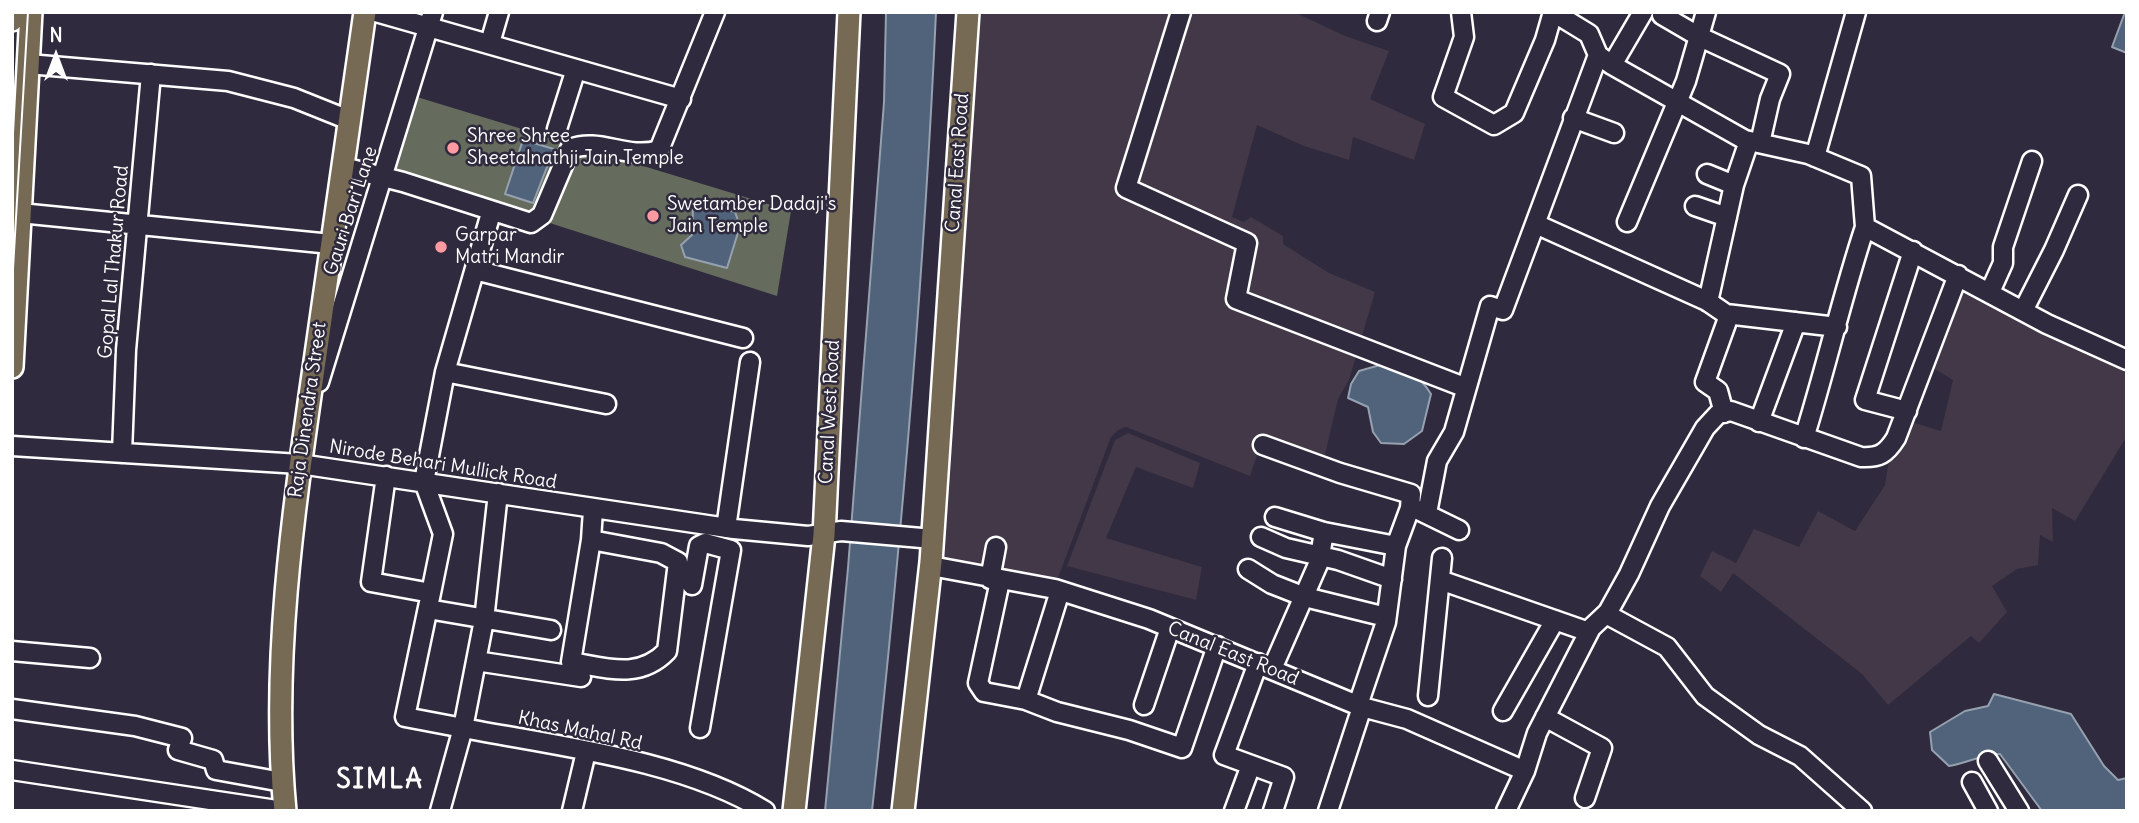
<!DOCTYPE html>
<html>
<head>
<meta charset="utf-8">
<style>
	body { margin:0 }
	#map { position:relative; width:2139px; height:823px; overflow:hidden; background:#2f2a3d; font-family:Delius,sans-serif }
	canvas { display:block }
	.frame { position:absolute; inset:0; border:14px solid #fff; pointer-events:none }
	.north { position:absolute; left:21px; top:21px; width:70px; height:70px; -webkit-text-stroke:5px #2f2a3d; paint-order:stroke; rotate:0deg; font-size:19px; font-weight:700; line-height:28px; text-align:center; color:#fff }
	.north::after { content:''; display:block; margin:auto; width:24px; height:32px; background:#fff; clip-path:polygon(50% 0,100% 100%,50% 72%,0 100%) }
</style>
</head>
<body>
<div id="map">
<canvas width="2139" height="823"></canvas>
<div class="frame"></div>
<div class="north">N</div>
</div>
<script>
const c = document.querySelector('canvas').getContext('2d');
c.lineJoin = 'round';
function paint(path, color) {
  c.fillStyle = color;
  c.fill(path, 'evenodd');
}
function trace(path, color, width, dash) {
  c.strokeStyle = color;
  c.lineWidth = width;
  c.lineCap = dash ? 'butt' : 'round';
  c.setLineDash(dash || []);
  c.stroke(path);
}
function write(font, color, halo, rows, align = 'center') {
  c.font = font + ' Delius,sans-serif';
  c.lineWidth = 5;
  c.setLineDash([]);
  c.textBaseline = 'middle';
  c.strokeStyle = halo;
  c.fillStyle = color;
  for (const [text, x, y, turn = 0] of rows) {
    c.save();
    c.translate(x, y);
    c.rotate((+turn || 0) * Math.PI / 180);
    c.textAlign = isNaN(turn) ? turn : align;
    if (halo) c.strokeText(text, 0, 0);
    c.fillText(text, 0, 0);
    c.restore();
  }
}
const built = new Path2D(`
	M 970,12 L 1294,12 L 1345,36 L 1389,51 L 1370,99 L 1425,124 L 1414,160 L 1353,137 L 1349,160 L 1304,146 L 1257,125 L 1232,217 L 1244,222 L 1251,217 L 1283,236 L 1283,244 L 1329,273 L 1375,292 L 1349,380 L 1338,399 L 1323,463 L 1262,440 L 1250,476 L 1126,427 L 1118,430 L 1111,437 L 1055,586 L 935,563 Z
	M 1960,279 L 2127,363 L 2127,436 L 2075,521 L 2052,508 L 2053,542 L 2040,535 L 2038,565 L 2017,569 L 1992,586 L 2007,612 L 1979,643 L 1971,636 L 1888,705 L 1862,674 L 1733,573 L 1721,592 L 1700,576 L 1712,551 L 1736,563 L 1754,529 L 1799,547 L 1818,511 L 1855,531 L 1885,485 L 1890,454 L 1908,421 L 1941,431 L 1953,380 L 1928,365 Z
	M 1128,433 L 1200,463 L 1193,488 L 1136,467 L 1106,538 L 1202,567 L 1196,600 L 1067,566 L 1115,440 Z`);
const green = new Path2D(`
	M 417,97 L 791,211 L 777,296 L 391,172 Z`);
const water = new Path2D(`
	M 886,12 L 936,12 C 924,279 901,545 872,811 L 825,811 L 848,568 L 884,102 Z
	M 2125,12 L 2127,12 L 2127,53 L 2112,47 Z
	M 523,140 L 554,149 L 533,203 L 505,194 Z
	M 704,203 L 735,212 L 740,226 L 727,268 L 685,257 L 681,245 L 692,235 L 693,208 Z
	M 1380,365 C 1404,367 1419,374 1431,394 L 1422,431 L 1404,444 L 1381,443 L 1373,432 L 1368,407 L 1348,398 L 1351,384 L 1359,371 Z
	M 1994,694 L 2071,714 L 2104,766 L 2118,780 L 2127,778 L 2127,811 L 2042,811 L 2000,754 C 1983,754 1967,763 1949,766 L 1932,750 L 1930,732 L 1965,711 L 1988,706 Z`);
const minor = new Path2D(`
	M 376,12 L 681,99
	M 1181,12 L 1126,188 L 1247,243 L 1236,299 L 1464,387
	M 1461,12 L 1464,37 L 1443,97 L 1494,125 L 1514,113 L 1545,40 L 1553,12
	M 1553,12 L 1589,34 L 1598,55 L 1612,65 L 1745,140 L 1808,154 L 1861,176 L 1865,227 L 2047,324 L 2127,360
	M 1662,15 L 1698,36 L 1780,74 L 1770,99 L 1760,143
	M 1377,21 L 1380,12
	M 490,43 L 499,12
	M 28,64 L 228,81 L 294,98 L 349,120
	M 1612,65 L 1643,12
	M 1573,118 L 1614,133
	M 557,129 L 576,69
	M 1815,157 L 1856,12
	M 343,167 L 403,182 L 531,223 L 542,215 L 570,149 C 600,137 626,160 659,150 L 715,12
	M 1707,174 L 1734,185
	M 1695,206 L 1727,217
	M 20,213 L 331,244
	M 1627,222 L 1686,81 L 1706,12
	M 1538,225 L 1707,301 L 1726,314 L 1727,321 L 1705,382 L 1718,391 L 1724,413
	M 475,270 L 743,338
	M 1990,292 L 2003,263 L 2003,247 L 2032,161
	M 1708,302 L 1734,185 L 1749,141
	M 2023,311 L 2054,250 L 2078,195
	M 1726,314 L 1837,327
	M 445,372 L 606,404
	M 319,382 L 433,12
	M 1907,411 L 1865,400 L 1913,251
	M 1759,422 L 1796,322
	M 1804,438 C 1826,368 1842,296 1865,227
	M 1263,445 L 1340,473 L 1411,494 L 1410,508 L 1396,546 L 1386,622 L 1358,705
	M 12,446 L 300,464 L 734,529 L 808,536 L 841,531 L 933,539
	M 122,453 L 126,350 L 151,74
	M 386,476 L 371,582 L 431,593 L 405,717 L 463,728 L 484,620 L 498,493
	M 1418,510 L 1459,530
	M 1427,513 L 1437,461 L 1454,432 L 1490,306 L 1503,310 L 1598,55
	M 1275,517 L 1324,532 L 1396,546
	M 726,528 L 750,362
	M 1261,537 L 1286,548 L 1338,560 L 1392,579
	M 591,540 L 661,553 L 678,562 L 667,651 C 639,680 607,668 571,662 L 591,540 L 593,510
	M 931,566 L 1055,589 L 1149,619 L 1362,707 L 1407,719 L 1525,771
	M 1248,569 L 1272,584 L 1305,597 L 1386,617
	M 990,579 L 996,547
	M 1440,580 L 1589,632
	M 1000,581 L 978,683 L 984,692 L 1026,700 L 1057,712 L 1129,730 L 1182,748 L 1217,646
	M 692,585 L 699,546 L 705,543 L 731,550 L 700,728
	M 431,593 L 443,534 L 424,482 L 445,372 L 491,213
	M 428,609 L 551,630
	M 1606,614 L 1667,647 L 1705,696 L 1759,735 L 1800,756 L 1862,811
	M 12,651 L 90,658
	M 476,661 L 581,677
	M 1258,663 L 1224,755 L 1284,777 L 1273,811
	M 1272,669 L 1319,562 L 1324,532
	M 1428,696 L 1442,558
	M 1026,700 L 1060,591
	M 1144,705 L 1170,628
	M 12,709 L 135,726 L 182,738 L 178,750 L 213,760 L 216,770 L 282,782
	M 1503,711 L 1555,620
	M 1545,717 L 1602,748 L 1585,798
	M 1988,761 L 2019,811
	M 12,770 L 283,811
	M 1972,782 L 1988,811
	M 440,811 L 463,728 C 557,746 683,760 765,811
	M 572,811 L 586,752
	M 1234,811 L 1251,765
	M 1328,811 L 1362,707
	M 1506,811 L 1525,771 L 1537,733 L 1591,628 L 1608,612 L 1629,574 L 1660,506 L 1705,428 L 1718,414 L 1731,411 L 1861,457 C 1879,458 1886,454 1896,438 L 1958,275`);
const major = new Path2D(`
	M 12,20 L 13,12
	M 12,367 L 31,12
	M 285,811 C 271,664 293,514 314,368 C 331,250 348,131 365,12
	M 794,811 L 824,535 L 849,12
	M 903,811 L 931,562 L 968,12`);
const tram = new Path2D(`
	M 12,286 L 28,12`);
const markers = [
	[453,148,7,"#ff9aa2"],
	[653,216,7,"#ff9aa2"],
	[441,247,7,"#ff9aa2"]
];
const poiNames = [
	["Shree Shree",467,137],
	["Sheetalnathji Jain Temple",467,159],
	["Swetamber Dadaji's",667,205],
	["Jain Temple",667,227],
	["Garpar",455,236],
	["Matri Mandir",455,258]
];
const streetNames = [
	["Canal East Road",958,163,-86],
	["Gauri Bari Lane",351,211,-72],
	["Gopal Lal Thakur Road",114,262,-85],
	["Raja Dinendra Street",308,410,-82],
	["Canal West Road",830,412,-87],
	["Nirode Behari Mullick Road",443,465,9],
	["Canal East Road",1233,654,22],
	["Khas Mahal Rd",580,731,12]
];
const districtNames = [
	["SIMLA",380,781]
];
paint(built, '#423847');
paint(green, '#656c5e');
paint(water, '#50637b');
trace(water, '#96a1b0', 2);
trace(minor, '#fff', 23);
trace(major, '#fff', 26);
trace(minor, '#2f2a3d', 18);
trace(major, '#766a55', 21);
trace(tram, '#fff', 2);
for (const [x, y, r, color] of markers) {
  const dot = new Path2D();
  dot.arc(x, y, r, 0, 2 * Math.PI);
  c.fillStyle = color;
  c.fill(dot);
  trace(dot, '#2f2a3d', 2.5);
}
write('19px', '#fff', '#2f2a3d', poiNames, 'left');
write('19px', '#fff', '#2f2a3d', streetNames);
c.letterSpacing = '2px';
write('bold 26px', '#fff', '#2f2a3d', districtNames);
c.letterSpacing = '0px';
</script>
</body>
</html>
